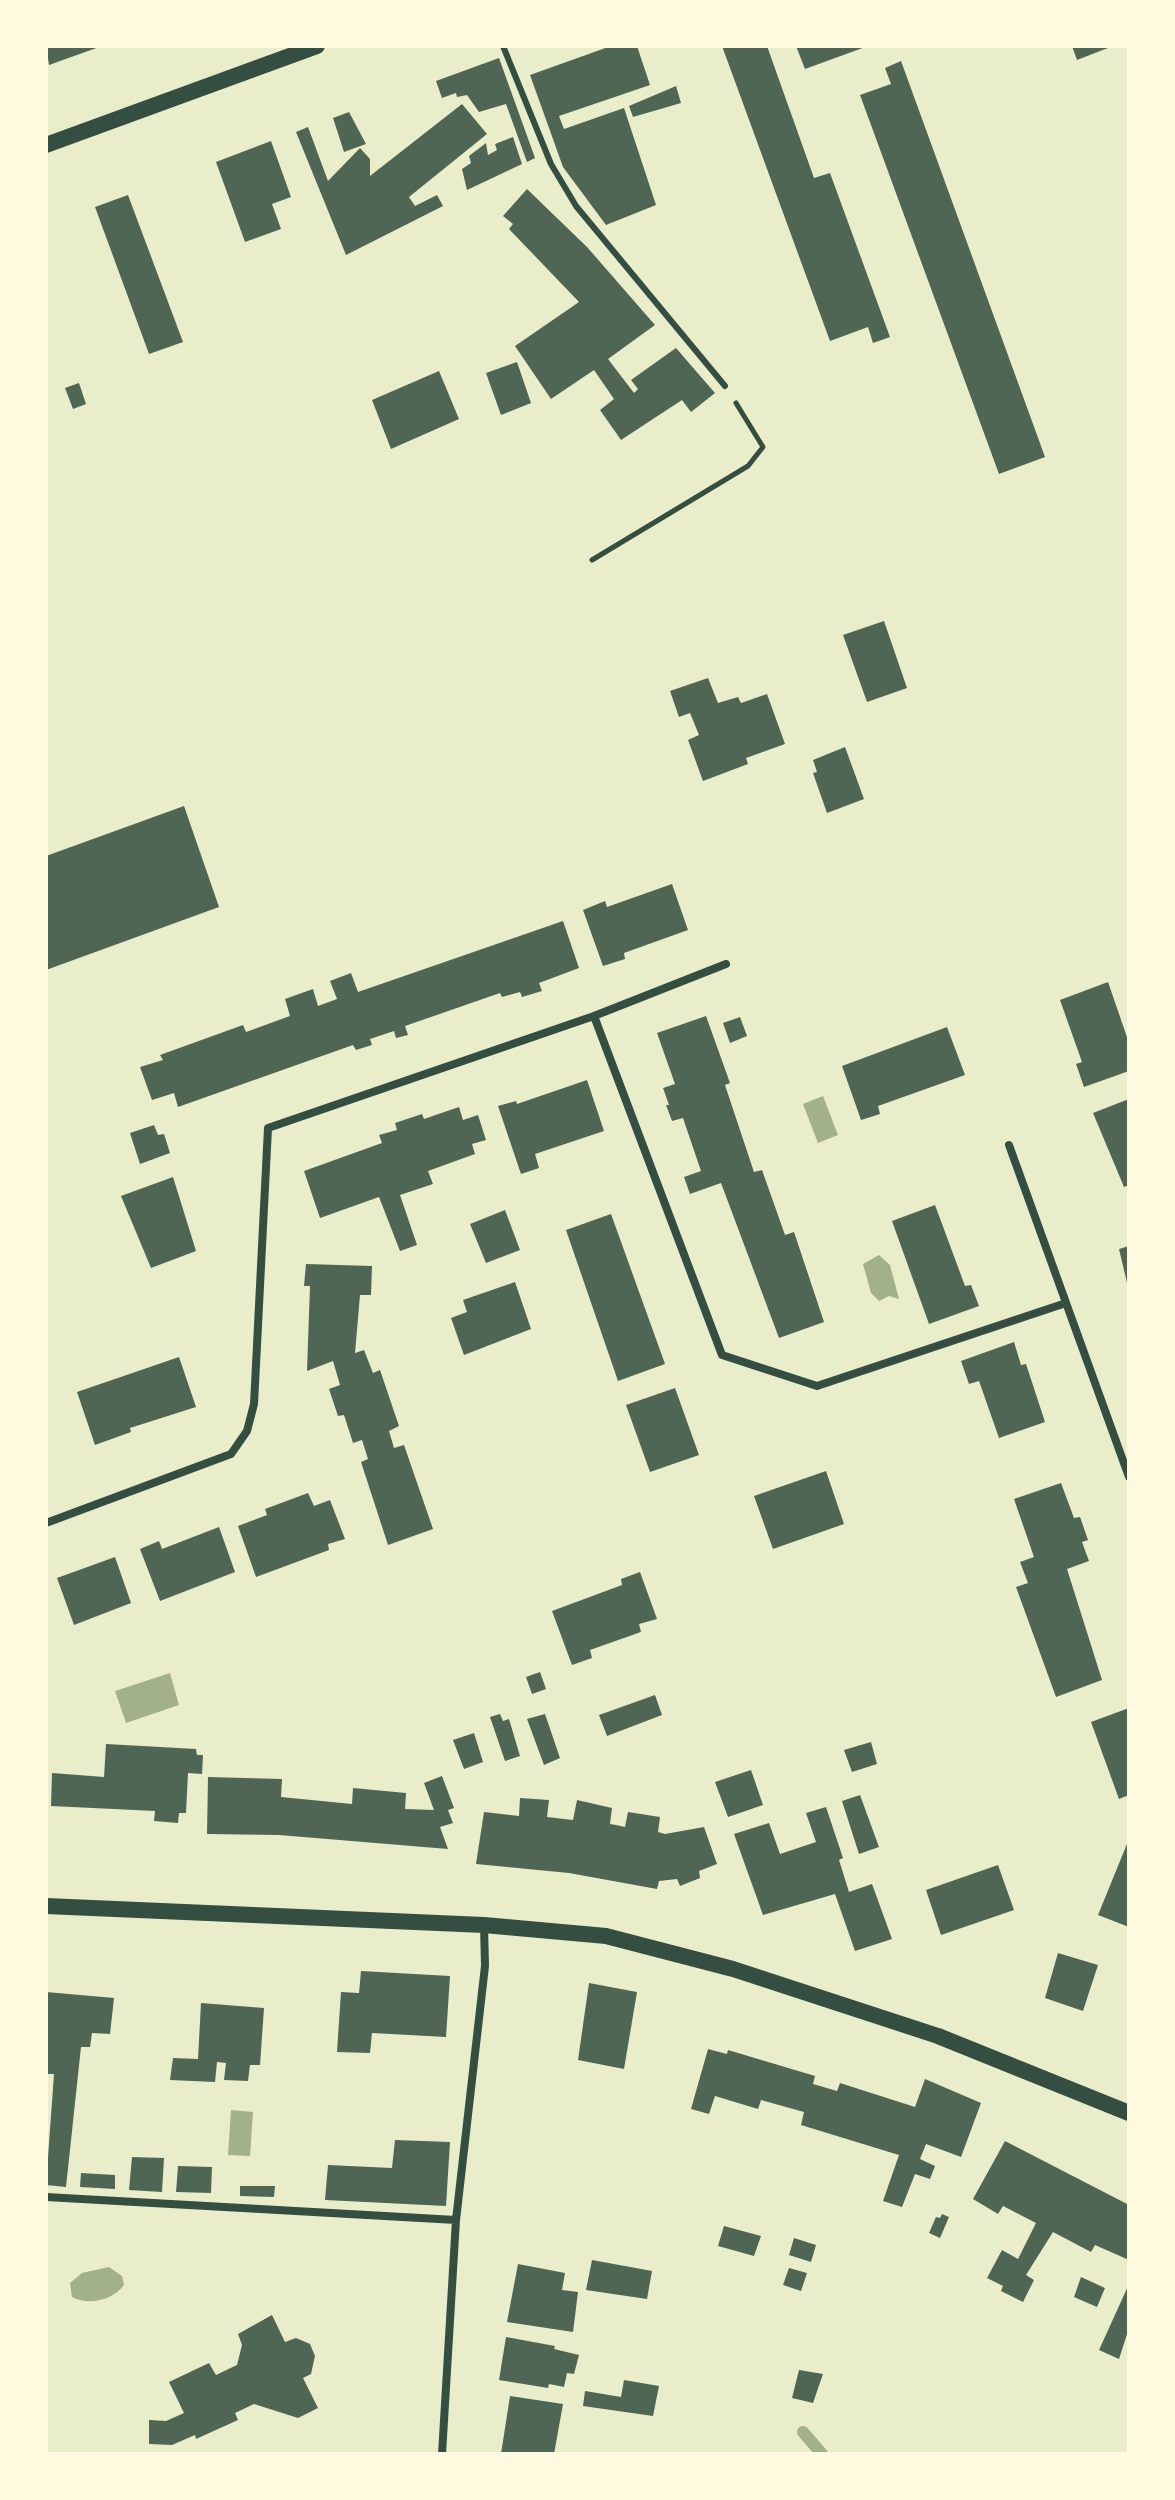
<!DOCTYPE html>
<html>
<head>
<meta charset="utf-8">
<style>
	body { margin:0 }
	#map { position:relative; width:1175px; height:2500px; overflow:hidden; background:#e9edc9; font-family:"Alegreya Sans",sans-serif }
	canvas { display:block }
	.frame { position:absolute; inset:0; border:48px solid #fefae0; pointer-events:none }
</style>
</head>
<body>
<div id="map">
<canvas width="1175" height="2500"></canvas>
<div class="frame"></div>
</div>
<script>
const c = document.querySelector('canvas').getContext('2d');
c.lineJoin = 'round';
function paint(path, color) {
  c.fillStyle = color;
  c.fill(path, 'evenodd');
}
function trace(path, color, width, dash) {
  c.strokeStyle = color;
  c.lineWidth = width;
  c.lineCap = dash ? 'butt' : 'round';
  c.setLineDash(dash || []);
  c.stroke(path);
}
const water = new Path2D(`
	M 823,1096 L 838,1135 L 818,1143 L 803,1104 Z
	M 879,1255 L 890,1265 L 899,1299 L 889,1296 L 879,1301 L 871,1293 L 863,1264 Z
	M 170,1673 L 179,1705 L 126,1723 L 115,1691 Z
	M 231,2110 L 253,2112 L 250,2156 L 228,2155 Z
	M 109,2267 L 122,2276 L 124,2285 C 113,2300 89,2306 72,2297 L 70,2283 L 82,2273 Z`);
const stream = new Path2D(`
	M 803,2432 L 822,2454`);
const building = new Path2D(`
	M 46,46 L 102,46 L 49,65 Z
	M 611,46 L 637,46 L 650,85 L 559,116 L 564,129 L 624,108 L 656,205 L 606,225 L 563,167 L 530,75 Z
	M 722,46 L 767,46 L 814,178 L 830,173 L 890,337 L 873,343 L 868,327 L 830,341 Z
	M 796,46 L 868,46 L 805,69 Z
	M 1072,46 L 1113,46 L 1077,60 Z
	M 499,58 L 535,158 L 527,162 L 506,104 L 479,112 L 467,95 L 457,97 L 456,93 L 442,98 L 436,81 Z
	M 901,61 L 1045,457 L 999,474 L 860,95 L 891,84 L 885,68 Z
	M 676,86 L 681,103 L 633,117 L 629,106 Z
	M 462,104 L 487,134 L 409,197 L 415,206 L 437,195 L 443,206 L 346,255 L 296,132 L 308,127 L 328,181 L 360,148 L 370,159 L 370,176 Z
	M 349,112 L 366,144 L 344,152 L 333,118 Z
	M 513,137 L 522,164 L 467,190 L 462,169 L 471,163 L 469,156 L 486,143 L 488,155 L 497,150 L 495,144 Z
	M 271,141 L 291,197 L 272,204 L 281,229 L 245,242 L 216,162 Z
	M 527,189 L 587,247 L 655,325 L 608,359 L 634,393 L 638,389 L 631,380 L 676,348 L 715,393 L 691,412 L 682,400 L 621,440 L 600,410 L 614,399 L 594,370 L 551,399 L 515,346 L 579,302 L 509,229 L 513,224 L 503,216 Z
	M 128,195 L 183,342 L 149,354 L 95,207 Z
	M 517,362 L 531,403 L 501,415 L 486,373 Z
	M 439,371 L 459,419 L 391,449 L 372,400 Z
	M 79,383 L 86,404 L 73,409 L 65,388 Z
	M 884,621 L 907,688 L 867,702 L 843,635 Z
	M 708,678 L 718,703 L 738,697 L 741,703 L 767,694 L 785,744 L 746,758 L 748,764 L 703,781 L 688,740 L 699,735 L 690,713 L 679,717 L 670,691 Z
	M 845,747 L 864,799 L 827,813 L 813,773 L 817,772 L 813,760 Z
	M 184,806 L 219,907 L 46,970 L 46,856 Z
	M 672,884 L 688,930 L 624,953 L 625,959 L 603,966 L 583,910 L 605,901 L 607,907 Z
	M 563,921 L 579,968 L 539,983 L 542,991 L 522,997 L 520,992 L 502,997 L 500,993 L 405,1026 L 408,1035 L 396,1038 L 394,1031 L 370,1039 L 372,1045 L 356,1050 L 353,1045 L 178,1107 L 174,1093 L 152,1100 L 140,1067 L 163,1060 L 160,1055 L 243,1025 L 246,1032 L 290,1016 L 285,999 L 313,989 L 318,1006 L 337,999 L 330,981 L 351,973 L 358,992 Z
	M 1108,982 L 1129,1043 L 1129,1071 L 1084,1087 L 1076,1064 L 1082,1062 L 1060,1000 Z
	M 706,1016 L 730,1083 L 725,1085 L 754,1172 L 762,1170 L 785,1235 L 794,1232 L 824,1322 L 779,1338 L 721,1183 L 690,1194 L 684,1177 L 701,1171 L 683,1118 L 672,1121 L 666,1105 L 669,1105 L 663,1088 L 675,1084 L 657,1033 Z
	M 740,1017 L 747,1036 L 730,1043 L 723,1023 Z
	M 947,1027 L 965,1075 L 878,1106 L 880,1114 L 861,1120 L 842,1066 Z
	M 587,1080 L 604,1131 L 535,1154 L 539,1168 L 521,1174 L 498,1106 L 516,1101 L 517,1104 Z
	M 1129,1099 L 1129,1185 L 1124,1187 L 1093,1113 Z
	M 459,1107 L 463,1120 L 478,1115 L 486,1140 L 472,1144 L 475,1154 L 428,1171 L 433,1184 L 400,1195 L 417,1245 L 400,1251 L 379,1197 L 320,1218 L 304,1171 L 382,1143 L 379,1135 L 397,1130 L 395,1123 L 422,1114 L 424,1119 Z
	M 154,1125 L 158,1135 L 164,1134 L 170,1153 L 140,1164 L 130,1133 Z
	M 173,1177 L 196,1251 L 151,1268 L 121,1196 Z
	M 935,1205 L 965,1286 L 971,1285 L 979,1306 L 929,1324 L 892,1221 Z
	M 505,1210 L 520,1250 L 486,1263 L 470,1224 Z
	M 611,1214 L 665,1364 L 618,1381 L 566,1230 Z
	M 1129,1246 L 1129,1291 L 1119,1249 Z
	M 306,1264 L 372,1266 L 371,1295 L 360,1295 L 355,1353 L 364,1350 L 373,1373 L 380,1370 L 399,1426 L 389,1431 L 394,1448 L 404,1445 L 433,1529 L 388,1545 L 361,1462 L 368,1459 L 362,1440 L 353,1443 L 344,1415 L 338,1416 L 329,1389 L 340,1385 L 333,1361 L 307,1371 L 310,1286 L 304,1286 Z
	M 515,1282 L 531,1329 L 464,1355 L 451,1318 L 467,1312 L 463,1300 Z
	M 1014,1342 L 1021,1365 L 1026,1364 L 1045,1422 L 999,1438 L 979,1381 L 969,1384 L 961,1361 Z
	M 179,1357 L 196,1407 L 130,1428 L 131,1432 L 95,1445 L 77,1392 Z
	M 675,1388 L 699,1455 L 650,1472 L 626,1405 Z
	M 826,1471 L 844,1524 L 773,1549 L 754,1496 Z
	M 1061,1483 L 1074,1518 L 1080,1517 L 1088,1540 L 1082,1542 L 1089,1561 L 1067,1569 L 1102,1680 L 1056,1697 L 1016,1587 L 1028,1583 L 1020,1562 L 1034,1557 L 1014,1499 Z
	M 308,1493 L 314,1506 L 330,1500 L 345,1539 L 328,1544 L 329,1550 L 256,1577 L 238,1526 L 267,1515 L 265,1509 Z
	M 219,1527 L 235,1572 L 160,1601 L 140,1549 L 159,1541 L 162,1549 Z
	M 115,1557 L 131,1603 L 74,1625 L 57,1578 Z
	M 640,1572 L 657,1619 L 639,1624 L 641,1632 L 590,1650 L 592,1658 L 572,1665 L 552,1611 L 622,1585 L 621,1579 Z
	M 540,1672 L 546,1689 L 532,1694 L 526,1677 Z
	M 655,1695 L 662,1715 L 607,1736 L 599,1715 Z
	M 1129,1708 L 1129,1795 L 1119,1799 L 1091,1722 Z
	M 500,1714 L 503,1721 L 509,1719 L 520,1756 L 505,1761 L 490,1717 Z
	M 545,1714 L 560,1758 L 544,1765 L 527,1719 Z
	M 474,1733 L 483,1762 L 464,1769 L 453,1740 Z
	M 871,1742 L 877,1764 L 852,1772 L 844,1750 Z
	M 106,1744 L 196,1749 L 197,1755 L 203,1755 L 202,1774 L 188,1773 L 186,1813 L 179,1813 L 178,1823 L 154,1821 L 155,1811 L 51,1806 L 52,1773 L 104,1777 Z
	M 751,1770 L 763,1805 L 728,1817 L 715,1782 Z
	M 442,1776 L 454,1808 L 448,1810 L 453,1823 L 440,1827 L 448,1849 L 279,1835 L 207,1834 L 208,1777 L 282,1779 L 281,1797 L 352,1804 L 353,1788 L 406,1793 L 405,1809 L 434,1810 L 424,1783 Z
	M 860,1795 L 879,1847 L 859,1854 L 842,1801 Z
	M 520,1798 L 549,1800 L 547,1817 L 573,1820 L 577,1800 L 612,1808 L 610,1824 L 616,1825 L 625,1827 L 628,1812 L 660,1817 L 658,1832 L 665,1834 L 704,1827 L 717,1864 L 699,1871 L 700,1878 L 680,1886 L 677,1879 L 659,1881 L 657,1889 L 569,1873 L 476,1864 L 484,1812 L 519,1816 Z
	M 826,1807 L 843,1858 L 839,1860 L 849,1892 L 872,1884 L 892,1939 L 855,1951 L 835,1894 L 763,1915 L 734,1834 L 769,1823 L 780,1854 L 816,1842 L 806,1813 Z
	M 1129,1839 L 1129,1927 L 1098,1915 Z
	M 998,1865 L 1014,1910 L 941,1935 L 926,1890 Z
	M 1058,1953 L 1098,1965 L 1083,2011 L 1045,1998 Z
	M 361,1971 L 450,1976 L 446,2037 L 372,2033 L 370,2053 L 337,2052 L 341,1992 L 359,1993 Z
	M 589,1983 L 637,1992 L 624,2069 L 578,2060 Z
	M 46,1992 L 114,1998 L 110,2034 L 92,2033 L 90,2047 L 81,2047 L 66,2187 L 46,2185 L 54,2074 L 46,2074 Z
	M 201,2003 L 264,2008 L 260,2065 L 250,2065 L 248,2081 L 224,2080 L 226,2063 L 217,2062 L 215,2082 L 170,2080 L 173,2058 L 198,2059 Z
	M 708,2049 L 727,2054 L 728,2050 L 815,2076 L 813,2084 L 837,2091 L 840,2083 L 915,2107 L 925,2079 L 981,2103 L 961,2157 L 926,2144 L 920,2159 L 935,2166 L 930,2179 L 915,2174 L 902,2207 L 883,2201 L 899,2155 L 801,2125 L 804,2112 L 761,2100 L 758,2109 L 715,2096 L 709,2114 L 691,2109 Z
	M 395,2140 L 450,2142 L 446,2206 L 325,2200 L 328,2165 L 392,2168 Z
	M 1005,2141 L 1129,2205 L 1129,2260 L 1095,2245 L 1091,2252 L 1053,2232 L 1026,2275 L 1034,2280 L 1023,2302 L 1001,2291 L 1003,2286 L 987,2278 L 1002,2250 L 1018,2259 L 1036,2223 L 1003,2206 L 998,2214 L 973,2199 Z
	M 132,2157 L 164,2158 L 162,2192 L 129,2190 Z
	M 178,2166 L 212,2167 L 211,2193 L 176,2192 Z
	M 81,2173 L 115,2175 L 115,2189 L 80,2187 Z
	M 240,2186 L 275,2186 L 274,2197 L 240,2196 Z
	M 942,2214 L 949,2217 L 940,2238 L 929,2233 L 936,2217 L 940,2218 Z
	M 724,2226 L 761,2236 L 754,2256 L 718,2246 Z
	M 794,2238 L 816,2245 L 811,2262 L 789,2255 Z
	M 592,2260 L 652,2271 L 647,2299 L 586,2290 Z
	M 518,2264 L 565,2273 L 562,2290 L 578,2292 L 573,2332 L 507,2322 Z
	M 789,2268 L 807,2273 L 801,2291 L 783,2285 Z
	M 1081,2277 L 1105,2288 L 1097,2307 L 1074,2297 Z
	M 1129,2284 L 1129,2328 L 1119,2359 L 1099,2350 Z
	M 272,2315 L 285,2342 L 296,2338 L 310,2344 L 315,2356 L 311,2374 L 303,2378 L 318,2408 L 298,2418 L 254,2404 L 235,2413 L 238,2420 L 196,2439 L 195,2435 L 172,2445 L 149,2444 L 149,2420 L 166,2421 L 184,2413 L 169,2382 L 209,2363 L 216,2375 L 237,2365 L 242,2345 L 238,2334 Z
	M 506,2337 L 555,2346 L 554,2349 L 579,2355 L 574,2374 L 567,2373 L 564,2387 L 549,2384 L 548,2388 L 499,2380 Z
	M 799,2370 L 823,2374 L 813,2403 L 792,2398 Z
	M 624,2380 L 659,2386 L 653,2416 L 583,2406 L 585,2391 L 621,2397 Z
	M 510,2396 L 563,2404 L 554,2454 L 501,2454 Z`);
const path = new Path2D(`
	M 592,560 L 748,466 L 763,447 L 736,403`);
const service = new Path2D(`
	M 503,46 L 551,164 L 576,206 L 725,386`);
const minor = new Path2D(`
	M 594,1016 L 726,964
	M 1009,1145 L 1129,1477
	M 46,1523 L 231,1454 L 247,1431 L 254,1404 L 268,1128 L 594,1016 L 722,1355 L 817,1386 L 1066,1303
	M 46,2197 L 456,2220
	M 442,2454 L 456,2220 L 485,1966 L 484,1925`);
const secondary = new Path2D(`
	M 46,145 L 317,46
	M 46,1906 L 484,1925 L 606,1936 L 733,1969 L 938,2036 L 1129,2113`);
paint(water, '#a3b18a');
trace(stream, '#a3b18a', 12);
paint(building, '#4f6655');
trace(path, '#344e41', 5);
trace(service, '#344e41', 6);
trace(minor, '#344e41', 8);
trace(secondary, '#344e41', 16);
</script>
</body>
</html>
